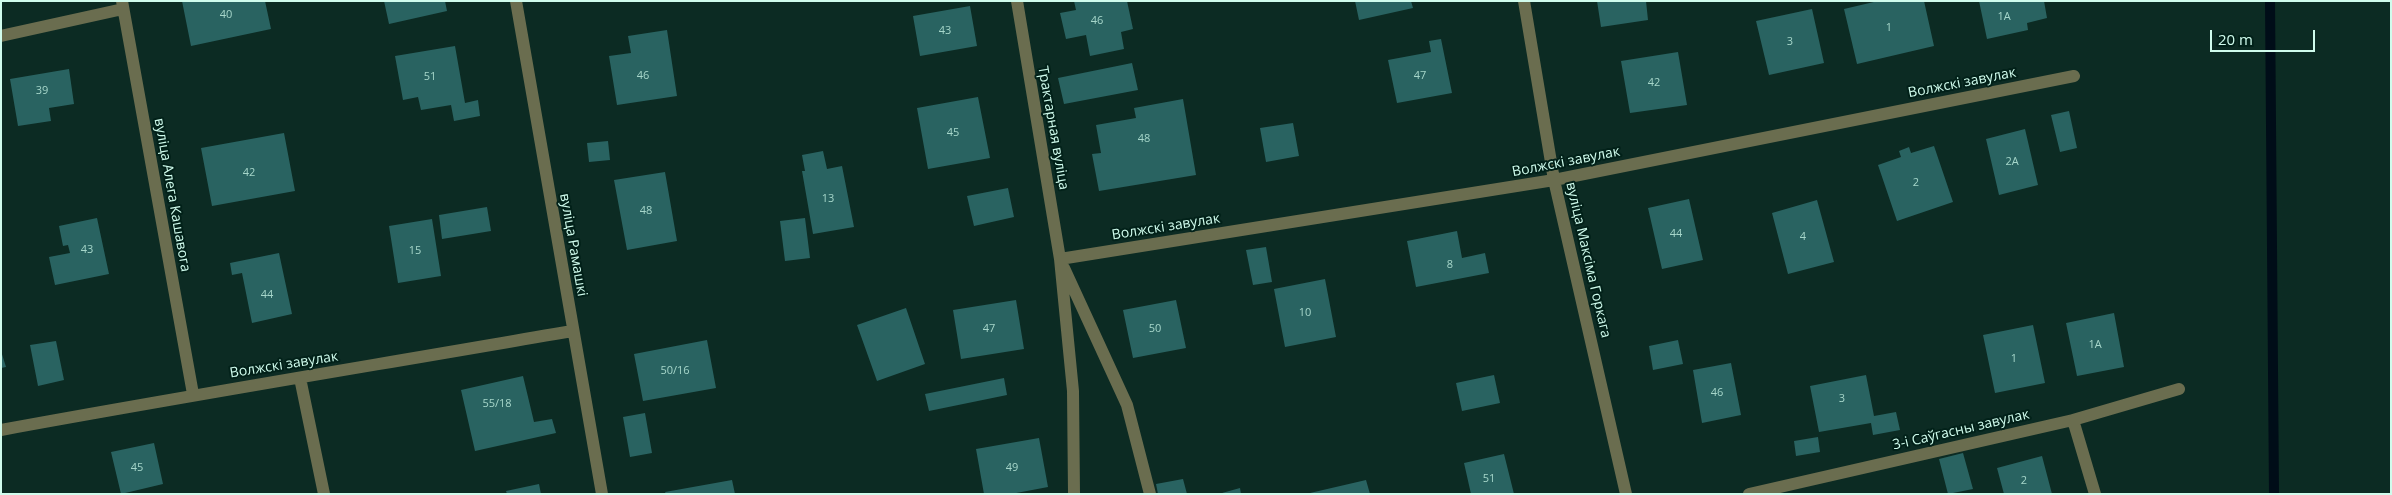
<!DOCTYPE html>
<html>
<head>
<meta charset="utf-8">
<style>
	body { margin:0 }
	#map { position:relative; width:2392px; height:495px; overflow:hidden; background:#0c2b23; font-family:"Open Sans",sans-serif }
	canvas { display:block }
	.frame { position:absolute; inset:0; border:2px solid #d0fced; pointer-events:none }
	.scale { position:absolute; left:2210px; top:30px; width:105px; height:22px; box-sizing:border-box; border:2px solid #d0fced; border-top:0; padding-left:6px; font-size:15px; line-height:18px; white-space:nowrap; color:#d0fced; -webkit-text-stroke:4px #022119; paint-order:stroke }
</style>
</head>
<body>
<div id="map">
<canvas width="2392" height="495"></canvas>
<div class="frame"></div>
<div class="scale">20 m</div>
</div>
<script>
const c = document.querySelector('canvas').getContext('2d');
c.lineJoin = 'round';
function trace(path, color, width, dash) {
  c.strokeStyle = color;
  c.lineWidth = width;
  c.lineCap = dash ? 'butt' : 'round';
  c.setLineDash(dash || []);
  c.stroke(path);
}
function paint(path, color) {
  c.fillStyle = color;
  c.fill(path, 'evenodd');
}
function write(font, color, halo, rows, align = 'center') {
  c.font = font + ' "Open Sans",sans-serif';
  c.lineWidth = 4;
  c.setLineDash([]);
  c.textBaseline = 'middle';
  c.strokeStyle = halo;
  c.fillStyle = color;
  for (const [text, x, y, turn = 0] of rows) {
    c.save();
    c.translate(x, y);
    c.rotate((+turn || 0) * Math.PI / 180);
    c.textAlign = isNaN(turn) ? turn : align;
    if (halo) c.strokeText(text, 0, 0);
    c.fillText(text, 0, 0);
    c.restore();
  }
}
const stream = new Path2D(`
	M 2270,1 L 2274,494`);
const building = new Path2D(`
	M 182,1 L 265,1 L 271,29 L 191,46 Z
	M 384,1 L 445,1 L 447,11 L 389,24 Z
	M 1074,1 L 1127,1 L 1133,29 L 1121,32 L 1124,49 L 1090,56 L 1086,35 L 1066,39 L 1060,13 L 1076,10 Z
	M 1355,1 L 1411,1 L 1413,8 L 1359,20 Z
	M 1597,1 L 1646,1 L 1648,20 L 1601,27 Z
	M 1878,1 L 1924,1 L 1934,46 L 1857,64 L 1844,9 Z
	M 1979,1 L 2044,1 L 2047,18 L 2027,23 L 2028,30 L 1987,39 Z
	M 970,6 L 977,46 L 920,56 L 913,16 Z
	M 1812,9 L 1824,63 L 1769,75 L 1756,21 Z
	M 667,30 L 677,96 L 617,105 L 609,56 L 631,53 L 628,36 Z
	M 1441,39 L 1452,93 L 1397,103 L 1388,60 L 1431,52 L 1429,41 Z
	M 455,46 L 465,103 L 478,100 L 480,116 L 454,121 L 451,105 L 421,110 L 418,97 L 403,100 L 395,56 Z
	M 1678,52 L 1687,105 L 1630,113 L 1621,61 Z
	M 1132,63 L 1138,90 L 1064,104 L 1058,78 Z
	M 69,69 L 74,104 L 49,108 L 51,121 L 18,126 L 10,79 Z
	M 978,97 L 990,158 L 928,169 L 917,108 Z
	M 1183,99 L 1196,175 L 1099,191 L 1092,154 L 1101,153 L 1096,125 L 1136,118 L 1134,108 Z
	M 2069,111 L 2077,148 L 2060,152 L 2051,115 Z
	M 1293,123 L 1299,156 L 1266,162 L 1260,128 Z
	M 2025,129 L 2038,185 L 1999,195 L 1986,139 Z
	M 284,133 L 295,191 L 212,206 L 201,148 Z
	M 608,141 L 610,160 L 589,162 L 587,143 Z
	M 1934,146 L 1953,202 L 1897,221 L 1878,165 L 1901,157 L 1899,151 L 1909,147 L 1911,153 Z
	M 823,151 L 827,169 L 842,166 L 854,227 L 813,234 L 802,171 L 805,171 L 802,155 Z
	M 665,172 L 677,241 L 627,250 L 614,180 Z
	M 1008,188 L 1014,217 L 974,226 L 967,196 Z
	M 1689,199 L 1703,260 L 1662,269 L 1648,208 Z
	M 1817,200 L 1834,262 L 1788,274 L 1772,213 Z
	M 487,207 L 491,231 L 442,239 L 439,215 Z
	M 97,218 L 109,274 L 55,285 L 49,257 L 70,253 L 68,245 L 63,246 L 59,226 Z
	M 805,218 L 810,258 L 785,261 L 780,221 Z
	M 432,219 L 441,276 L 398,283 L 389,226 Z
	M 1457,231 L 1462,258 L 1485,253 L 1489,273 L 1416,287 L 1407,241 Z
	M 1266,247 L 1272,282 L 1253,285 L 1246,250 Z
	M 279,253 L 292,314 L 252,323 L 242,273 L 232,275 L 230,263 Z
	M 1325,279 L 1336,337 L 1285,347 L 1274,289 Z
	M 1016,300 L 1024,349 L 961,359 L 953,310 Z
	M 1176,300 L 1186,348 L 1133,358 L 1123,310 Z
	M 906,308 L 925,364 L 877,381 L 857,325 Z
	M 2114,313 L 2124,367 L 2077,376 L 2066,323 Z
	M 2033,325 L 2045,383 L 1995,393 L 1983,335 Z
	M 707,340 L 716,388 L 643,401 L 634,354 Z
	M 1678,340 L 1683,364 L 1653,370 L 1649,346 Z
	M 56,341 L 64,380 L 38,386 L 30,345 Z
	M 1,351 L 6,367 L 1,368 Z
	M 1731,363 L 1741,415 L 1702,423 L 1693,370 Z
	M 1494,375 L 1500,403 L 1462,411 L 1456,383 Z
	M 1866,375 L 1874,416 L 1896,412 L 1900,430 L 1873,435 L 1871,423 L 1819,432 L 1810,386 Z
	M 523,376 L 534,422 L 552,419 L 556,433 L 475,451 L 461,390 Z
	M 1004,378 L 1007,395 L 929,411 L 925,394 Z
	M 645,413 L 652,453 L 630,457 L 623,417 Z
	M 1818,437 L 1820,452 L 1796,456 L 1794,441 Z
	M 1039,438 L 1048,487 L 1011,494 L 984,494 L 976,449 Z
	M 154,443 L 163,484 L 121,494 L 111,452 Z
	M 1963,453 L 1973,489 L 1948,494 L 1939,459 Z
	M 1504,454 L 1514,494 L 1471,494 L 1464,463 Z
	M 2042,456 L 2052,494 L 2004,494 L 1997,468 Z
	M 1183,479 L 1187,494 L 1158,494 L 1156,484 Z
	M 732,480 L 735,494 L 666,494 L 665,492 Z
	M 1366,480 L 1370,494 L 1310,494 L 1310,493 Z
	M 539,484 L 541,494 L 507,494 L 506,491 Z
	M 1240,488 L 1241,494 L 1222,494 L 1222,493 Z`);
const minor = new Path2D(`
	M 122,1 L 193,394
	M 516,1 L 602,494
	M 1017,1 L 1060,259 L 1073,391 L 1074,494
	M 1524,1 L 1554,180 L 1626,494
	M 1,36 L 123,9
	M 1060,259 L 1554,180 L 2074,76
	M 1064,268 L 1127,405 L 1150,494
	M 300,378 L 324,494
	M 2073,420 L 2095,494
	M 1,430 C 191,395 382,364 572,331
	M 1749,494 L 2073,420 L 2179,389`);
const numberNames = [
	["40",226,15],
	["1А",2004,17],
	["46",1097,21],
	["1",1889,28],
	["43",945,31],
	["3",1790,42],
	["46",643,76],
	["47",1420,76],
	["51",430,77],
	["42",1654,83],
	["39",42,91],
	["45",953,133],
	["48",1144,139],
	["2А",2012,162],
	["42",249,173],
	["2",1916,183],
	["13",828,199],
	["48",646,211],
	["44",1676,234],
	["4",1803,237],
	["43",87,250],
	["15",415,251],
	["8",1450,265],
	["44",267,295],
	["10",1305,313],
	["47",989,329],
	["50",1155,329],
	["1А",2095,345],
	["1",2014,359],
	["50/16",675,371],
	["46",1717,393],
	["3",1842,399],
	["55/18",497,404],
	["45",137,468],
	["49",1012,468],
	["51",1489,479],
	["2",2024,481]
];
const streetNames = [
	["Волжскі завулак",1962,83,-11],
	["Трактарная вуліца",1053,128,80],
	["Волжскі завулак",1566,162,-11],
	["вуліца Алега Кашавога",172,195,80],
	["Волжскі завулак",1166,227,-9],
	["вуліца Рамашкі",573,245,80],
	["вуліца Максіма Горкага",1588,260,77],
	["Волжскі завулак",284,365,-9],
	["3-і Саўгасны завулак",1961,430,-13]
];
trace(stream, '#000d18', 10);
paint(building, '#296361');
trace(minor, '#6a6d4f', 12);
write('11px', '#a6d6ca', null, numberNames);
write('14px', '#d0fced', '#022119', streetNames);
</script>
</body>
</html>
